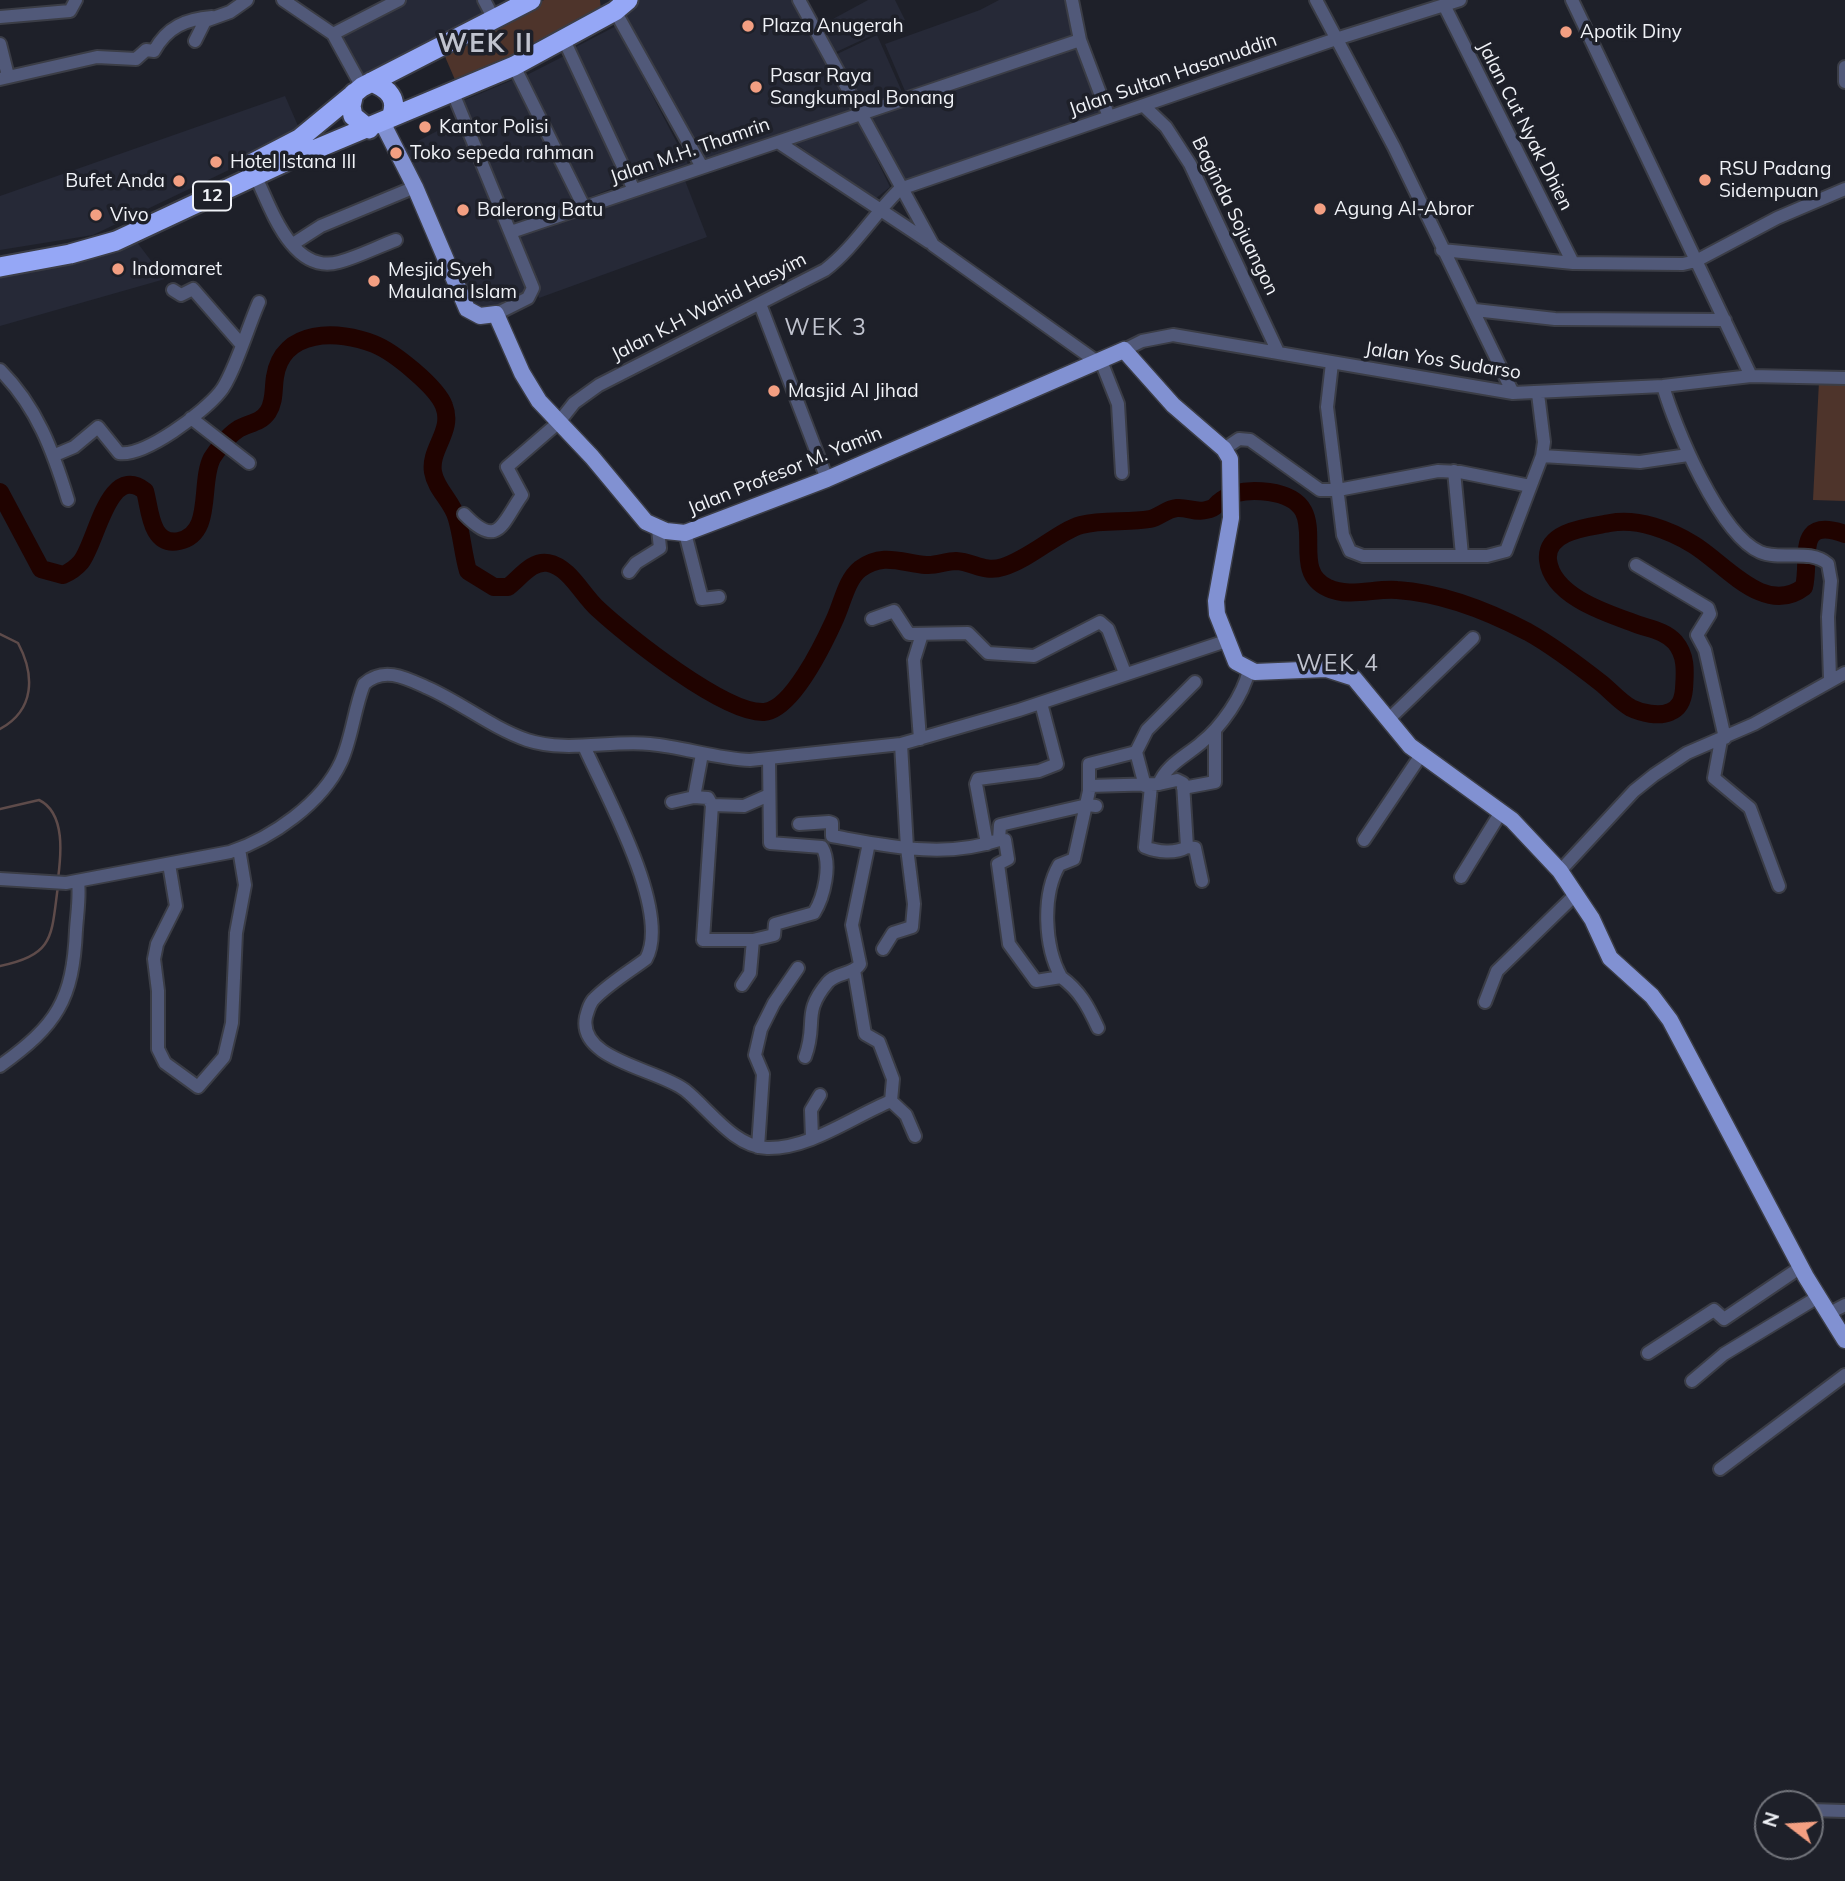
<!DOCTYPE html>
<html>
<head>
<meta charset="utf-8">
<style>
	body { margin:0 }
	#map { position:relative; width:1845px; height:1881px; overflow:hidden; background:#1e2029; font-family:Mulish,sans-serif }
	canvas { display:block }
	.north { position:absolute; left:1754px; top:1790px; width:70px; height:70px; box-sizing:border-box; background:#1e2029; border:2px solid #72747b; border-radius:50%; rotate:287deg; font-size:19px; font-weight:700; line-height:28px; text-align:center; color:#f0f2f7 }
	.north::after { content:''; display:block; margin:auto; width:24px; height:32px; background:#f39f82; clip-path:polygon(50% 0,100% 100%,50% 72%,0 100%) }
</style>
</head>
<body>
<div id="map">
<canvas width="1845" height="1881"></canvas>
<div class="north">N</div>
</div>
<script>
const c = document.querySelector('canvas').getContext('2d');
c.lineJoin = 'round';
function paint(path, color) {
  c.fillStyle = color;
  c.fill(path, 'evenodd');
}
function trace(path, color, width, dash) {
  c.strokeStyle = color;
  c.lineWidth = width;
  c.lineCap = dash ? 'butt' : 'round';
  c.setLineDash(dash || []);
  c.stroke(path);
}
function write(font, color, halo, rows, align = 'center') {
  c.font = font + ' Mulish,sans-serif';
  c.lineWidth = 7;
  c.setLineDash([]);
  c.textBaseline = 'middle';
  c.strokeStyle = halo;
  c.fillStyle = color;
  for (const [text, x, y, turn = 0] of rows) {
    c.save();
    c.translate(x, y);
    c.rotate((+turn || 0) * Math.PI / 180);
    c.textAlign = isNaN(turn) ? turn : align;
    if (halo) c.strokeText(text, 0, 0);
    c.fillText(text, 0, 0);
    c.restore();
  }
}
const built = new Path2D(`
	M 394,0 L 481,0 L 487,14 L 361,78 L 336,28 Z
	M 639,0 L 796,0 L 859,112 L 702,164 L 619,13 Z
	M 868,0 L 895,0 L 905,20 L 834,53 L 820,26 Z
	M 999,0 L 1064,0 L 1075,38 L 905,91 L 885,44 L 980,10 Z
	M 616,26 L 688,164 L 634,181 L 570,50 Z
	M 877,35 L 903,94 L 863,107 L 835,55 Z
	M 1079,43 L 1105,115 L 906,184 L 866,115 Z
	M 566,55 L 628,182 L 582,200 L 523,77 Z
	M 515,79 L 577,200 L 511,221 L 460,102 Z
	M 285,96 L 302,135 L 93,235 L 0,250 L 0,196 Z
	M 456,121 L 529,282 L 528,293 L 485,312 L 475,308 L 403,149 Z
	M 859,123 L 890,187 L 875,199 L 795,143 Z
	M 684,178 L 707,237 L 539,298 L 518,237 Z
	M 133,237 L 165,279 L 0,326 L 0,270 Z`);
const green = new Path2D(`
	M 544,0 L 600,0 L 601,11 L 459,89 L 443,52 Z
	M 1819,381 L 1845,383 L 1845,501 L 1813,500 Z`);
const stream = new Path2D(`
	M 0,634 L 18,643 C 35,675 35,710 0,729
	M 0,809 L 39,800 C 66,813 61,856 58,879
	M 0,966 C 55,954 51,937 58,886`);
const river = new Path2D(`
	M 0,492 L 41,569 L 63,575 C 70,572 76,568 81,562 C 97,542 108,462 145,491 C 150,508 150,547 179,541 C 214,534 199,483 212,458 C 217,450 228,436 237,430 C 247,423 260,424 268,412 C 275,401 273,389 275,377 C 282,328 339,330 374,344 C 394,352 437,387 444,406 C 454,431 429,449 433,472 C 436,490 453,502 457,519 C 462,536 463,554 468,571 L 494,587 L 508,587 C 520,578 532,560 548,563 C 570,567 582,595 598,609 C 627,636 725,714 764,712 C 792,710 823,645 834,621 C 842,605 846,580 860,569 C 883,552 902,563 926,565 C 936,566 946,561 956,561 C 974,562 984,573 1003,567 C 1030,559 1059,531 1081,525 C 1103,519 1128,523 1150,519 C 1160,517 1166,509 1177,508 C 1187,507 1196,513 1206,510 C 1217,508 1213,506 1222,500 C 1235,490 1253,490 1269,492 C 1340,502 1283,568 1328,588 C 1349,598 1375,588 1397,590 C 1443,593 1488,611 1528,632 C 1553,646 1578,665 1601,683 C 1611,691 1620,702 1631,708 C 1641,713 1659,717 1670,712 C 1680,708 1683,700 1684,689 C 1685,673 1687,656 1675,642 C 1663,629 1647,629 1631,622 C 1603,612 1552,595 1548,560 C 1545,530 1590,527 1610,523 C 1638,518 1670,530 1694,545 C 1725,564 1765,617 1804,587 C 1811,559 1794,516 1845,534`);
const minor = new Path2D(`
	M 283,0 L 333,34 L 362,87
	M 484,0 L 494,19
	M 799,0 L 933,245 L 1103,366 L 1118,404 L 1122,473
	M 1072,0 L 1080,40 L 1109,117
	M 1316,0 L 1394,147 L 1513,393
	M 1572,0 L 1751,376
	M 1444,5 L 1573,263
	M 615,11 L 702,167
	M 0,17 L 70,11 L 76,0
	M 333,34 L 399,0
	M 564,40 L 634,190
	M 195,41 L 205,21 L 230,12 L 247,0
	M 0,44 L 8,76
	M 514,66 L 584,207
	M 1845,67 L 1845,82
	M 0,79 L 97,57 L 136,59 L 146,50 L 154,51 C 167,27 186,19 212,17
	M 453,93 L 533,288 L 528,298 L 496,314
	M 1144,106 L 1166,127 L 1190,164 L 1278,352
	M 778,142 L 929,242
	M 255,175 C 271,208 292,275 339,262 C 358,257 377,247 396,240
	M 511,232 L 1080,40
	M 293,244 L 321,226 L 415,187
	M 1442,250 L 1573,263 L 1683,264 L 1696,261 L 1777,218 L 1845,189
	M 173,290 L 181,295 L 193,289 L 241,344
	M 760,304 L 827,479
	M 1475,310 L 1555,319 L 1725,320
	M 1124,350 L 1142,341 L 1173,335 L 1513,393 L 1663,386 L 1751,376 L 1845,378
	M 1332,363 L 1327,407 L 1343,535 L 1350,551 L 1363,556 L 1487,556 L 1506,551 L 1542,456 L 1544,442 L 1538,394
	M 0,370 C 37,407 53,451 68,500
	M 1663,386 C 1675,427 1719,534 1760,552 C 1780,561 1810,548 1828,564 L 1831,581 L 1828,617 L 1830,679
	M 191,418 L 249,463
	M 1224,449 L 1239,439 L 1250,440 L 1320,490 L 1338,490 L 1438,471 L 1460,472 L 1530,486
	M 55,455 L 74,447 L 98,427 L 119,453 C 145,457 204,412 220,392 C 233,377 249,324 259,302
	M 1542,456 L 1640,462 L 1688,455
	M 1454,471 L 1462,555
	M 464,514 C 499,550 502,523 522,495 L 507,467 L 559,422 L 574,403 L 599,385 L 825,270 C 854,248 874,214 900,189 L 1336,39 L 1460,0
	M 685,533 L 702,599 L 719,597
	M 1636,565 L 1708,608 L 1710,614 L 1697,635 L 1705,650 L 1725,738
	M 629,572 L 636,563 L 660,548 L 658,529
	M 872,619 L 894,611 L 909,634 L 968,633 L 988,653 L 1034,656 L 1100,622 L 1108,629 L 1125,673
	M 1388,720 L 1473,638
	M 920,739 L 914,660 L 922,634
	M 1721,740 L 1714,778 L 1750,808 L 1779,886
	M 584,746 C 605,794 672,912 646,959 C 630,971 610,983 595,998 C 590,1002 588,1010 586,1017 C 577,1060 658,1069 685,1090 C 709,1109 734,1147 767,1148 C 810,1149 852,1117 891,1101 L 906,1115 L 915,1136
	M 1136,752 L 1145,786
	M 702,754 L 694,797 L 708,798 L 712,805 L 703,940 L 753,940
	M 1089,786 L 1159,784 C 1166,765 1186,756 1201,743 C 1221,727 1243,696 1249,670
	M 1151,786 L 1145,847 C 1157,852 1175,854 1187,847 L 1183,783 L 1177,780 L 1159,784
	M 1183,788 L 1215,782 L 1215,730
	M 672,802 L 694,797
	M 712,805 L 744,806 L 769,795
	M 799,824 L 829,822 L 832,823 L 832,836 C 888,846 944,859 999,840 L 1000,825 L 1087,805 L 1096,806
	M 999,840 L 1005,840 L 1008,859 L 998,864 L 1009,944 L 1036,981 L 1061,977 C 1080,991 1088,1006 1098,1028
	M 1364,840 L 1421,755
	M 987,844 L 976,784 L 978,779 L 1039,771 L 1057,764 L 1041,703
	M 1187,847 L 1195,848 L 1202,881
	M 169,864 L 176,906 L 157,944 L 154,959 L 158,991 L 158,1049 L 165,1063 L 198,1087 L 224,1057 L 232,1023 L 236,933 L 245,885 L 239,849
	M 1560,871 L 1634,791 L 1654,775 L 1687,753 L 1754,724 L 1845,673
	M 1461,877 L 1501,812
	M 0,879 L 66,883 L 230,852 C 272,838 322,803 341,762 C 352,738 354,709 364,684 C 384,666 406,678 428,688 C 462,703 492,728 527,740 C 567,753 609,740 650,744 C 684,747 716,759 750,760 L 901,744 L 1019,710 L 1226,641
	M 883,949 L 893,933 L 912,927 L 914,904 L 907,848 L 901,744
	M 854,970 L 865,1034 L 879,1042 L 893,1079 L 891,1101
	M 1061,977 C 1044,946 1042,895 1059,865 L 1074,859 L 1089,791 L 1089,764 L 1136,752 L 1147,730 L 1195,682
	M 742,985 L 750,973 L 753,940 L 774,935 L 775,924 L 814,913 C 824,897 832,864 822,847 L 770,843 L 769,758
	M 1485,1002 L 1497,971 L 1576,894
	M 805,1057 C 818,1022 801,1014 828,982 C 837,972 853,975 860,964 L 852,925 L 869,843
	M 0,1066 C 57,1025 73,1000 76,930 C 77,914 80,897 78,881
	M 812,1138 L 811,1110 L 820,1095
	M 758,1147 L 763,1074 L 755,1055 L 761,1029 L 774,1003 L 798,968
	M 1828,1314 L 1845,1305
	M 1648,1353 L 1714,1310 L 1724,1319 L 1801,1267
	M 1692,1381 L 1724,1354 L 1818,1297
	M 1720,1469 L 1845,1375
	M 1810,1810 L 1845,1811`);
const major = new Path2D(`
	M 382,122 L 415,187 L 467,309 L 480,316 L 496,314 L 522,373 L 539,401 L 592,457 L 646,522 L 666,531 L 685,533 L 827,479 L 1124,350 L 1173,405 L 1224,449 L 1230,459 L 1231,518 L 1216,601 L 1217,614 L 1236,662 L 1255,672 L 1326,669 L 1354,678 L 1410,746 L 1512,820 L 1560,871 L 1592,919 L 1610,958 L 1652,996 L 1670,1020 L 1806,1277 L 1845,1340`);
const highway = new Path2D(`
	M 371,82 C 388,88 399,99 391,117
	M 354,93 L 351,106 L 353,116 L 369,129
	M 249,165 L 299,139 L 362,87 L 531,0
	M 0,267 L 70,254 L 116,241 L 285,162 L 514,66 L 615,11 L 628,0`);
const markers = [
	[748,26,7,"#f39f82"],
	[1566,32,7,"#f39f82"],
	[756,87,7,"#f39f82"],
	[425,127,7,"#f39f82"],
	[396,153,7,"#f39f82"],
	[216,162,7,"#f39f82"],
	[1705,180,7,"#f39f82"],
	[179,181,7,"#f39f82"],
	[1320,209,7,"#f39f82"],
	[463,210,7,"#f39f82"],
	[96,215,7,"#f39f82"],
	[118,269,7,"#f39f82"],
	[374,281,7,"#f39f82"],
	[774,391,7,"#f39f82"]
];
const shields = [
	[212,196,38]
];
const shieldNames = [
	["12",212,196]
];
const poiNames = [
	["Plaza Anugerah",762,26],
	["Apotik Diny",1580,32],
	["Pasar Raya",770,76],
	["Sangkumpal Bonang",770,98],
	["Kantor Polisi",439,127],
	["Toko sepeda rahman",410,153],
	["Hotel Istana III",230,162],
	["RSU Padang",1719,169],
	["Sidempuan",1719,191],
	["Bufet Anda",165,181,"right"],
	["Agung Al-Abror",1334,209],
	["Balerong Batu",477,210],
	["Vivo",110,215],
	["Indomaret",132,269],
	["Mesjid Syeh",388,270],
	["Maulana Islam",388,292],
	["Masjid Al Jihad",788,391]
];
const streetNames = [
	["Jalan Sultan Hasanuddin",1173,75,-19],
	["Jalan Cut Nyak Dhien",1525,126,63],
	["Jalan M.H. Thamrin",690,151,-19],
	["Baginda Sojuangon",1235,216,64],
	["Jalan K.H Wahid Hasyim",709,307,-27],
	["Jalan Yos Sudarso",1443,361,9],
	["Jalan Profesor M. Yamin",785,471,-22]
];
const quarterNames = [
	["WEK 3",826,328],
	["WEK 4",1338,664]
];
const districtNames = [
	["WEK II",486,44]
];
paint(built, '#262937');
paint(green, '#4e342b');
trace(stream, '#5e4b4a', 2.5);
trace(river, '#200300', 18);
trace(minor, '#3b3d46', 16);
trace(major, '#3b3d46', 19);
trace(highway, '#3b3d46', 23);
trace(minor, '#515979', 12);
trace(major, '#8191d2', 16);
trace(highway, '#95a7f6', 19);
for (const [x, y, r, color] of markers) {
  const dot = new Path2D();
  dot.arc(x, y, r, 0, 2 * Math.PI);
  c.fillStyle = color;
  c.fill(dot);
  trace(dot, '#1e2029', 2.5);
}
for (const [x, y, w] of shields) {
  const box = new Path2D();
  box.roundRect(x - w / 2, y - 14.5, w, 29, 5);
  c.fillStyle = '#1e2029';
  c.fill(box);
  trace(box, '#f0f2f7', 2);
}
write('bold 18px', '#f0f2f7', null, shieldNames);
write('19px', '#f0f2f7', '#1e2029', poiNames, 'left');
write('19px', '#f0f2f7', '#1e2029', streetNames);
c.letterSpacing = '2px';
write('23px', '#c0c3ce', '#1e2029', quarterNames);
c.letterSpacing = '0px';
c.letterSpacing = '2px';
write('bold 26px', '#c0c3ce', '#1e2029', districtNames);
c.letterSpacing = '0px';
</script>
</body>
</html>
